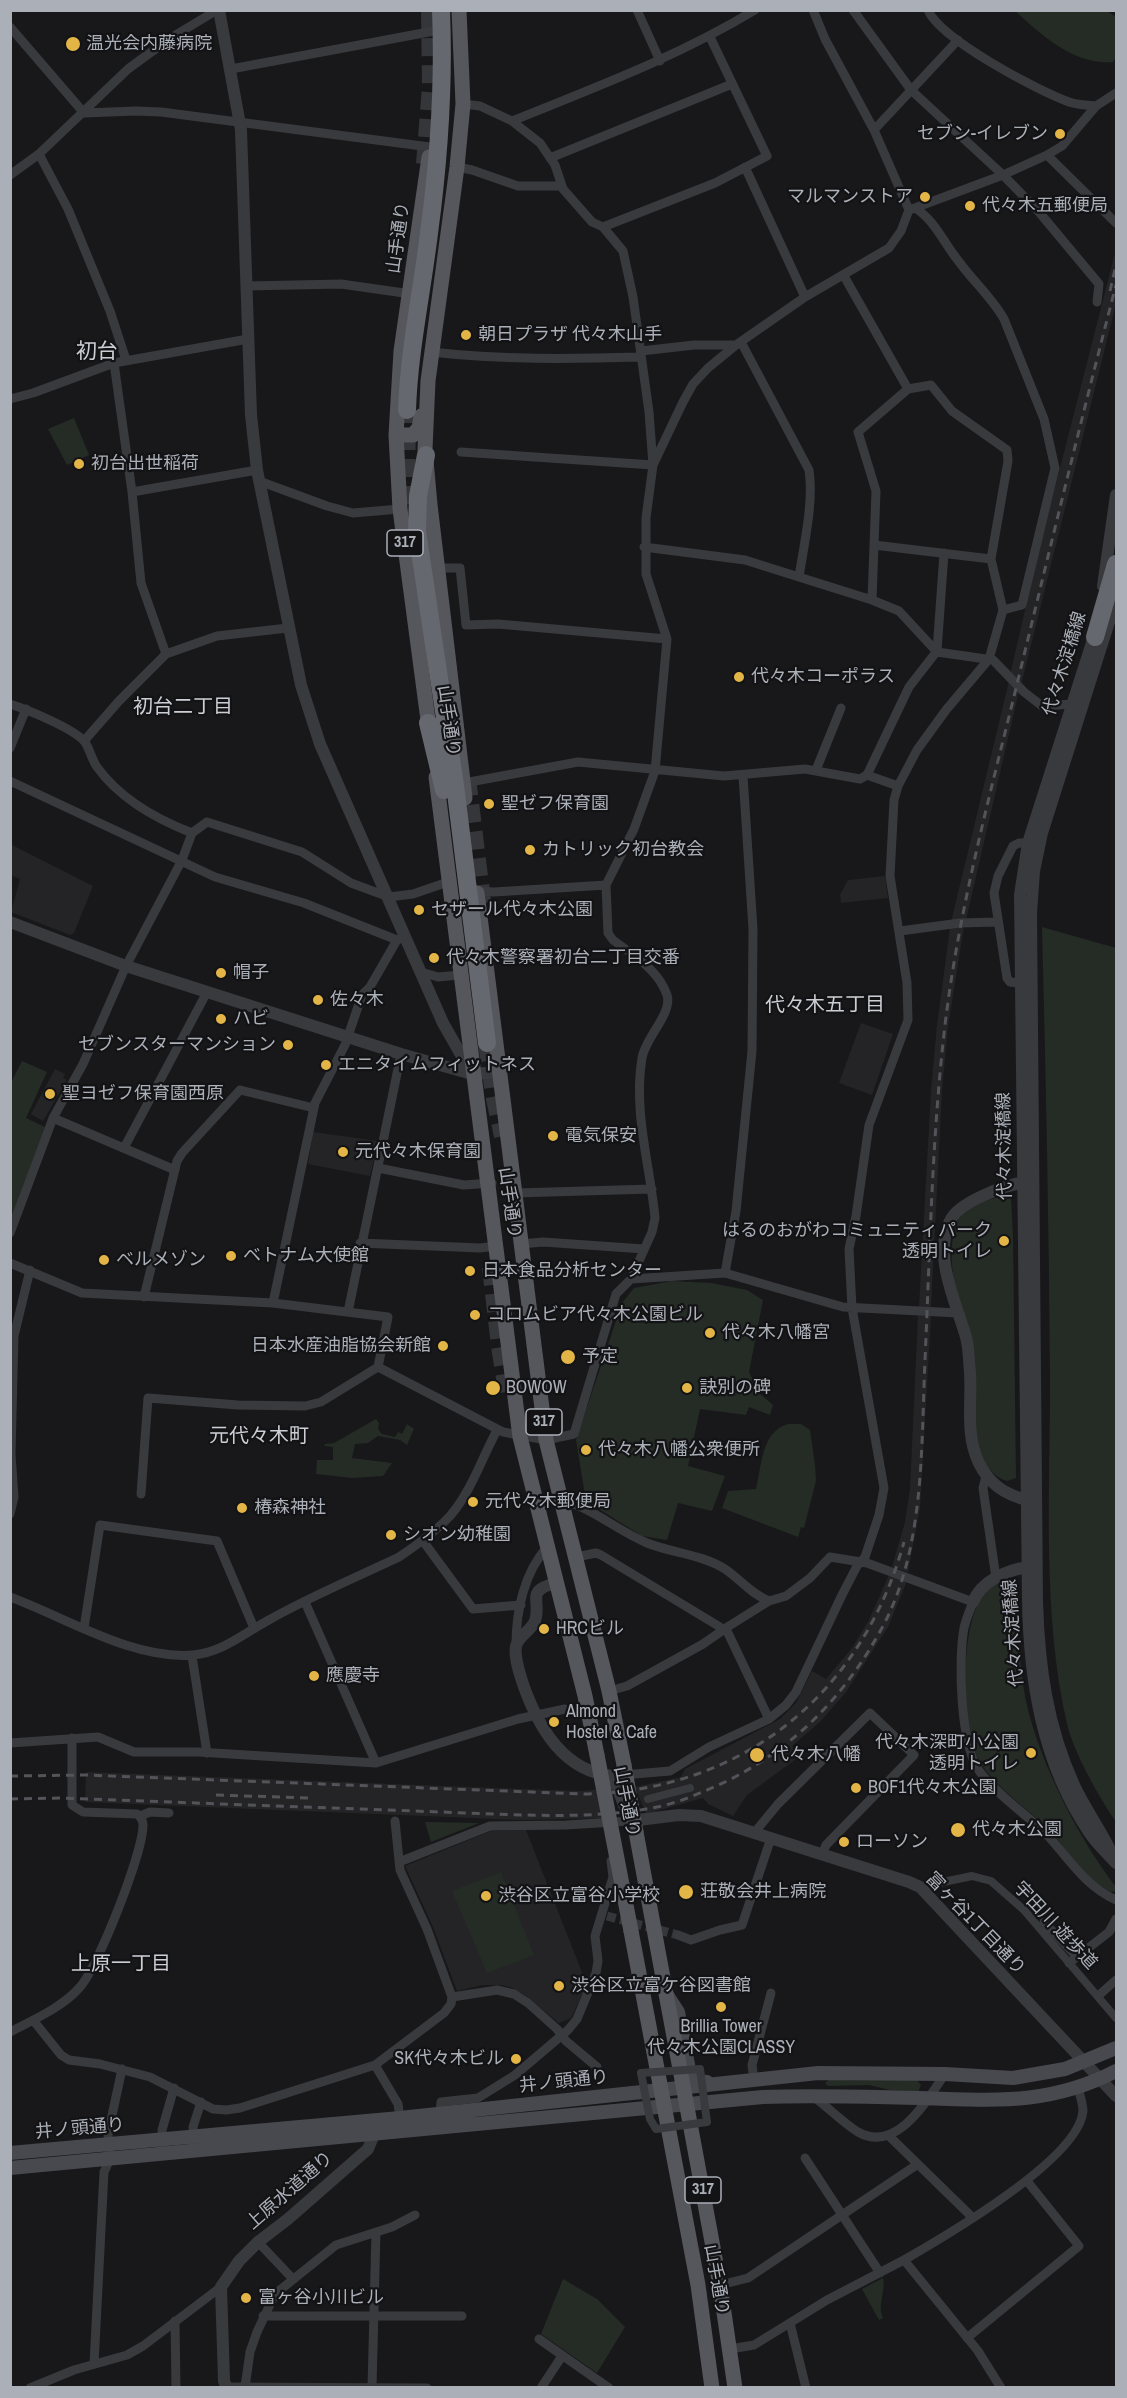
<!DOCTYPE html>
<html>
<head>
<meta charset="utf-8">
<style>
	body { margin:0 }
	#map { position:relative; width:1127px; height:2398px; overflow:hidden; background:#18181a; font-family:"Archivo Narrow",sans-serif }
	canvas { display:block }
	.frame { position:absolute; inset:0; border:12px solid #abafb8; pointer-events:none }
</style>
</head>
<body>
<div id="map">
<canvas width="1127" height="2398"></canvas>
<div class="frame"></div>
</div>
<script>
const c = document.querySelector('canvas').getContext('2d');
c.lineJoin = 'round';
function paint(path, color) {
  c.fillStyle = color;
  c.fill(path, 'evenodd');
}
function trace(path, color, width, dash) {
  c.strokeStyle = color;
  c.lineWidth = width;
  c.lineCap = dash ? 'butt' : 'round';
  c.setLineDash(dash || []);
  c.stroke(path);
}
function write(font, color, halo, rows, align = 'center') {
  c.font = font + ' "Archivo Narrow","Noto Sans JP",sans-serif';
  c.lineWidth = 4.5;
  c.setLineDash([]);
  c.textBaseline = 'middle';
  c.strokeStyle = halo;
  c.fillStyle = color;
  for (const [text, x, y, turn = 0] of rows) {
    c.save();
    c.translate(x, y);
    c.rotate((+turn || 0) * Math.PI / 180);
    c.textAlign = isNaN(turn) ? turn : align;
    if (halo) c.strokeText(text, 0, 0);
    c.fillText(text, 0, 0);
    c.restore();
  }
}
const built = new Path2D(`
	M 1116,249 L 1116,304 L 1021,685 L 1010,675 L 1037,558 Z
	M 1009,681 L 1019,691 L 966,920 L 951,922 Z
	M 10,844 L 93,886 L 74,933 L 70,935 L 11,912 L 20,879 L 11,875 Z
	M 885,876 L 888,898 L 841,903 L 840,895 L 848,880 Z
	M 964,926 L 948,1027 L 942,1091 L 931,1307 L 919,1307 L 931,1090 L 937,1025 L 950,928 Z
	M 861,1023 L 893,1034 L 872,1095 L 839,1083 Z
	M 55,1069 L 65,1074 L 63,1078 L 67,1080 L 43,1121 L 31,1114 Z
	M 313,1132 L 378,1141 L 370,1176 L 308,1164 Z
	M 918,1315 L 931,1316 L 920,1508 L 908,1572 L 892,1567 L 905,1522 L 910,1489 Z
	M 889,1575 L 907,1581 L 888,1627 L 846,1692 L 820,1722 L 792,1746 L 800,1756 L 747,1795 L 733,1816 L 708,1804 L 703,1798 L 646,1814 L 635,1787 L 681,1777 L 685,1769 L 780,1719 L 796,1703 L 812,1671 L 826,1679 L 852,1648 L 869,1620 Z
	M 86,1772 L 521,1789 L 584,1791 L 600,1789 L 611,1818 L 521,1820 L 85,1802 Z
	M 526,1830 L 587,1985 L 571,2018 L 559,2023 L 525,1995 L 512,1988 L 502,1985 L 483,1985 L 457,1991 L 433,1927 L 405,1866 L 491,1831 Z`);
const green = new Path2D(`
	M 1015,11 L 1107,11 L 1116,17 L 1116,57 L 1113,62 C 1073,65 1042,35 1015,11 Z
	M 74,418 L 89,455 L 67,465 L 48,429 Z
	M 1042,927 L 1116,948 L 1116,1822 C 1099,1797 1074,1753 1067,1724 C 1042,1614 1050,1496 1050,1383 C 1049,1231 1046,1079 1042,927 Z
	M 22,1061 L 47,1072 L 26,1118 L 45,1127 L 11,1219 L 11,1083 Z
	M 995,1198 L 1011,1198 L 1013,1235 L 1016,1478 L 1007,1481 C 970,1469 975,1410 974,1378 C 978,1358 972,1339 965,1320 C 953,1285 944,1247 961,1212 L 981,1202 Z
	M 672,1281 L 711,1283 L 747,1290 L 763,1300 L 749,1372 L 758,1392 L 773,1405 L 770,1415 L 749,1407 L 746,1415 L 700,1409 L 688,1466 L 725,1476 L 712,1511 L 678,1503 L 667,1540 L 642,1536 L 586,1501 L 576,1440 L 622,1303 L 634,1288 Z
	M 376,1419 L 379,1423 L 378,1429 L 382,1434 L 395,1437 L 398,1432 L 402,1434 L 407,1424 L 414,1429 L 407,1445 L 400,1440 L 378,1436 L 368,1443 L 355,1444 L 352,1458 L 392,1463 L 383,1476 L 352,1478 L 316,1474 L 317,1460 L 333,1460 L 333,1447 L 324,1446 L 325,1444 L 334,1443 Z
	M 788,1424 L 801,1424 L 810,1430 L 815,1465 L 816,1481 L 804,1528 L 801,1527 L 798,1537 L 722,1508 L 728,1491 L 756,1489 C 762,1465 761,1432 788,1424 Z
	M 1005,1580 L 1014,1581 C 1022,1597 1018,1617 1019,1635 C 1019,1652 1021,1669 1023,1685 C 1033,1751 1076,1835 1116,1887 L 1115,1891 L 1111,1892 C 1099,1885 1088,1878 1078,1867 C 1069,1857 1063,1844 1053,1834 C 1032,1812 993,1786 979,1760 C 960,1726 960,1626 983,1595 C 988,1587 997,1583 1005,1580 Z
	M 425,1822 L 479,1823 L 431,1842 Z
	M 501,1872 L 534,1955 L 487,1973 L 452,1891 Z
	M 831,2078 L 917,2080 L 921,2085 L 918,2092 L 890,2090 L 869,2085 L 828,2086 L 825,2083 Z
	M 883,2278 C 886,2292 877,2304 883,2318 L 879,2320 L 862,2289 Z
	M 563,2279 L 597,2299 L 625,2327 L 597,2373 L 541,2334 Z`);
const minorTunnel = new Path2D(`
	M 607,1916 L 678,1935`);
const motorwayTunnel = new Path2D(`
	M 425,164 L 431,86 L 430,10
	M 406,504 L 407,410
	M 467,778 L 483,909
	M 487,1043 L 494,1094 L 503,1136
	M 491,1267 L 500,1346 L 508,1397`);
const pedestrian = new Path2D(`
	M 648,1799 L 690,1788
	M 924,1886 L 972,1876 L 991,1881 L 1024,1910 L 1116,2018`);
const minor = new Path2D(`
	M 637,10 L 660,61
	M 853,10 L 911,90 L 1003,175 L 1039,212 L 1099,284 L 1097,302
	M 928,10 C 940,39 1038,91 1069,102 C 1077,105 1088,105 1096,106
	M 10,27 L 84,113
	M 231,69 L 434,31
	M 463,104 L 480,106 L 512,121 C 596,87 677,57 755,10
	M 84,113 L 136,111 L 161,112 L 430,147
	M 874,130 L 958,40
	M 39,154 L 68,209 L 110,311 L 126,360
	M 1047,155 L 1116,223
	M 550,158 L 732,84
	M 457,167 L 472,170 L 518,186 L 562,186
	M 745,167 L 805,297
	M 10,175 L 39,154 L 128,69 L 169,39 L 217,10
	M 915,208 C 936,221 944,244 960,263 C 974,282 992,298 1004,319 L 1044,419 L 1055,468 L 1022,605 L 1003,610
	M 912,209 L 1003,175 L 1047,155 L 1062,146 L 1096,106 L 1116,93
	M 603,227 L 715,183 L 767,156 L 710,37
	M 844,276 L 908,389
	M 247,286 L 341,284 L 411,294
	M 741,342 L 809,470 C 814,502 804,544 799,577
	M 641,351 L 694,345 L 736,345
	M 431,352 C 501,360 571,359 641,357
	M 114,363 L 132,492 L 141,583 L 166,654
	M 10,399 L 33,393 L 114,363 L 248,339
	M 461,452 L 653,465 L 649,412 L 633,297 L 623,251 L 603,227 L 592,222 L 563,189 L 555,165 L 540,143 L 512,121
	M 259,481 L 327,506 L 353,513 L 400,509
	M 132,492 L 257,470
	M 874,545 L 991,559
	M 644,547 L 745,560 L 872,600 L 899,611 L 937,652 L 993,660 L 1024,692 L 1042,706 L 1073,704
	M 438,568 L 460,568 L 466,625 L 498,624 L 667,639
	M 10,704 C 28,710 73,728 85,742 C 90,750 92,760 97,767 C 120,799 156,819 192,833
	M 84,741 L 119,701 L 166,654 L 217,636 L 288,628
	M 10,748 L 26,709
	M 816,770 L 841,708
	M 867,775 L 898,786
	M 10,781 L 215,877 L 304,903 L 397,940
	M 464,783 L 578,762 L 724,776 L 805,769 L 860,779 L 867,775 L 909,687 L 937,651 L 944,553
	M 477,891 L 494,892 L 606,885
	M 900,931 L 960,923 L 998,922
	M 421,972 L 438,977 L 460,975
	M 1027,984 L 1010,982 L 1007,978 L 994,893 L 998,876 L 1013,846 L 1019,843 L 1028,843
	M 53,1118 L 175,1170
	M 124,1148 L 207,992
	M 378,1168 L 464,1185 L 492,1183
	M 516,1193 L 652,1189
	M 10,1233 L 53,1118 L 83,1064 L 126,966 L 182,860 L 192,833 L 207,822 L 302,852 L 351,883 L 389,897 L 413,894 L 448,882
	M 360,1243 L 480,1248 L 496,1246
	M 521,1244 L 543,1242 L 644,1249
	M 10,1263 L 82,1293 L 273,1303 L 388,1317 L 378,1367 L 503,1432 L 546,1440 L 574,1434 L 616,1294 L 631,1279 L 652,1232 L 655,1218 C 650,1165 633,1111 642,1058 C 645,1038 673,1013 667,995 C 658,969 634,956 613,940 L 608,933 L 606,885 L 634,829 L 655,771 L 667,639 L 646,574 L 646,518 L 653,465 L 683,402 L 693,384 L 708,368 L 736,345 L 805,297 L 889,248 L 901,231 L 909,210 L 874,130 L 825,39 L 813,10
	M 725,1273 L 736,1211 L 752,1051 L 753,929 L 743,776
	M 631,1279 L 725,1273 L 843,1307 L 958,1313
	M 144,1297 L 177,1161 L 182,1153 L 240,1090 L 314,1108
	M 273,1303 L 315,1103 L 345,1045 L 362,995 L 370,987 L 397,940 L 402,938
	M 348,1312 L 401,1054
	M 986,1476 L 983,1488 L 996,1578
	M 141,1494 L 148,1398 L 238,1405 L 305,1406 L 321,1402 L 378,1367
	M 561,1500 C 593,1508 616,1530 647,1543 C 672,1553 701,1554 725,1569 C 741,1580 751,1594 769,1601
	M 10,1514 L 14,1497 L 11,1454 L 14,1336 L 30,1270
	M 423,1541 L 473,1609 L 521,1605
	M 576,1557 L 596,1553 L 601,1555 L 725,1630 L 728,1633 L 769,1719
	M 10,1597 C 65,1617 132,1660 193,1655 C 221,1653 243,1634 267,1621 C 309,1597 355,1578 399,1557 C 417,1545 435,1532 450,1516 C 471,1492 482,1458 497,1430
	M 305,1602 L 376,1763
	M 84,1628 L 100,1525 L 217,1541 L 254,1628
	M 516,1645 C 516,1611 524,1573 547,1547
	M 192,1656 L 207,1753
	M 609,1691 L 627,1686 L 703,1644 L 729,1626 L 769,1601 L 786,1596 L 810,1578 L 830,1557 L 867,1563 L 973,1602 C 970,1610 966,1619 964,1628 C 958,1660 960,1746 980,1772 C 1000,1798 1028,1815 1050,1838 C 1071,1862 1086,1886 1116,1900
	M 10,1743 L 98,1737 L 134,1752 L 198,1752 L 376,1763 L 518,1719 L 565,1709
	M 623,1775 L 670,1771 L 709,1747 L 769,1719 L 786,1705 L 796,1692 L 842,1595 L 857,1566 L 865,1557 L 879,1515 L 884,1488 L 852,1308 L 849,1249 L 856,1216 L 869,1125 L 908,1020 L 907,983 L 890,876 L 894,800 L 898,786 L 917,750 L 946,710 L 989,659 L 1003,610 L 991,559 L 1008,461 L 1007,450 L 952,411 L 931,385 L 908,389 L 858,432 L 876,491 L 872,600
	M 140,1816 L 150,1812 L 169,1813
	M 754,1833 L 778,1804 L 870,1713 L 914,1755 L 826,1845 L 822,1855
	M 399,1862 L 490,1826 L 566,1825 L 630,1821
	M 1044,1922 L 1077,1957
	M 678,1935 L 691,1940 L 720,1930 L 742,1925 L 771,1838
	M 1069,1963 L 1109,1932 L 1116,1919
	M 1098,1996 L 1116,1980
	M 452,1997 L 497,1990 L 514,1994 L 528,2003 L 557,2029 L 566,2041 L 597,2067
	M 33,2020 L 61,2055 L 69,2060 L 100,2064 L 150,2077 L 213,2109 L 226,2110 L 240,2108 L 375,2065 L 444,2013 L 451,2004 L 452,1997 L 427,1929 L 400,1870 L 395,1821
	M 10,2032 C 33,2020 63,2007 80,1987 C 98,1967 143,1853 143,1825 C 143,1820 141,1817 137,1814 L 83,1812 L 72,1805 L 72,1738
	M 375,2065 L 398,2104 L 400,2118
	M 754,2081 L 752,2065 L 771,1993
	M 814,2097 C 829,2108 842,2122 858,2132 C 897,2154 927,2100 945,2074
	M 440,2114 L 441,2102 L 478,2098 L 515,2075 L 568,2030 L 577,2019 L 596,1973 L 598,1961 L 595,1936 L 613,1877 L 611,1861
	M 888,2135 L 973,2218
	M 194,2137 L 193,2127 L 201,2102
	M 163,2140 L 162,2130 L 174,2088
	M 805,2158 L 880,2273
	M 258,2242 L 292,2278
	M 720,2285 L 748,2278 L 918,2164
	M 263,2316 L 462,2316
	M 175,2321 L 176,2388
	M 790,2323 L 806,2388
	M 967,2338 L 1079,2246 L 1027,2181
	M 539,2339 L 609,2388
	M 730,2349 L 754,2345 L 827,2300 L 904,2260
	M 94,2364 L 104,2172 L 110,2159 L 108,2134 L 122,2069
	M 226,2387 L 427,2388
	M 245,2387 L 250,2352 L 257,2332 L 275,2294 L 336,2245 L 392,2227 L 415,2215
	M 372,2387 L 376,2232
	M 30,2388 L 74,2370 L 127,2355 L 143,2346 L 221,2287
	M 541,2388 L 562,2356
	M 1001,2388 L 978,2351 L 904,2260 C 944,2237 1079,2159 1083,2111 C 1083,2104 1080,2095 1078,2088`);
const tertiary = new Path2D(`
	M 219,10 L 241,130 L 251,415 L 257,470 L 301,685 L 320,744 L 443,1023 L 472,1074
	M 1103,586 L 1116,495
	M 1096,630 L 1028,843 L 1020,895 L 1028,1598 C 1029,1679 1042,1763 1089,1832 C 1097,1844 1107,1853 1116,1863
	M 10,922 L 126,966 L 401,1054 L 472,1074 L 501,1072
	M 1024,1182 C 1004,1186 958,1202 950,1221 C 933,1257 956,1302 966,1337 C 969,1348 969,1361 970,1373 C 972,1402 965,1435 979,1463 C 989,1484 1005,1495 1028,1500
	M 556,1583 C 524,1591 542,1600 535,1621 C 531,1631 518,1636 516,1646 C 514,1658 520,1675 524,1687 C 539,1728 564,1772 613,1776 L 630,1821 L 679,1815 L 701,1816 L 909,1882 L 920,1887 L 1116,2096
	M 973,1602 C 981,1581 1007,1570 1028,1567
	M 1112,1854 C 1101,1830 1085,1809 1074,1785 C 1047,1726 1039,1666 1037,1602 L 1031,913 L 1034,871 L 1042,833 L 1116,600
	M 227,2388 L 224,2381 L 221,2287 L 239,2261 L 258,2242 L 288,2219 L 368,2149 L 373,2137 L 372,2125`);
const secondary = new Path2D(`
	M 667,1995 L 678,2012 L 690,2075 L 695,2081 L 707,2082
	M 10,2153 L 400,2118 L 818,2073 L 945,2074 L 1013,2078 L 1065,2069 L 1116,2048
	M 10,2168 L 763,2097 C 815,2095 867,2097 919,2098 C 993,2100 1048,2106 1116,2071`);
const primary = new Path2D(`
	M 459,10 L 463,104 L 457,167 L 428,381 L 425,449 L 430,505 L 465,798
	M 429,157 L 401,351 L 396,435 L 400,509 L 430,735
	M 396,435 L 413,435 L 419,428 L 421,416
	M 436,777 L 520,1437 L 585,1696 L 597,1755
	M 477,893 L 546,1440 L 609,1691 L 624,1765
	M 636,1832 L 720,2285 L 735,2388
	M 631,1931 L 698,2285 L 712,2388`);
const motorway = new Path2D(`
	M 407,410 C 409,350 422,292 429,233 C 439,159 444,85 441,10
	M 426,455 L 418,496 L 417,531 L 455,785 L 487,1043
	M 1095,637 L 1116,564
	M 428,723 L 444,790`);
const rail = new Path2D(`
	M 1110,291 L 1116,265
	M 10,1776 L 85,1775 L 584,1794 C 743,1791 862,1694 904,1542
	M 216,1795 L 309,1798
	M 10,1799 L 60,1798 L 522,1815 C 567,1816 613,1816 657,1807 C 681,1802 703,1792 725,1782 C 796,1747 846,1695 883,1626 C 925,1547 921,1447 925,1360 C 930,1249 932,1136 945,1025 C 959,908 990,795 1018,680 C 1050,548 1082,416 1116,285`);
const pedestrianBridge = new Path2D(`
	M 700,2069 L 707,2122 L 656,2129 L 650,2119 L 641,2073 Z`);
const primaryBridge = new Path2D(`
	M 597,1755 L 631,1931
	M 624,1765 L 636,1832`);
const markers = [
	[73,44,8,"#e3b547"],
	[1060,134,6,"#e3b547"],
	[925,197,6,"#e3b547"],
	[970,206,6,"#e3b547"],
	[466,335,6,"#e3b547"],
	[79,464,6,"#e3b547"],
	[739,677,6,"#e3b547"],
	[489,804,6,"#e3b547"],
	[530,850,6,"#e3b547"],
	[419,910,6,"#e3b547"],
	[434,958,6,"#e3b547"],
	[221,973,6,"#e3b547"],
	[318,1000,6,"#e3b547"],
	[221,1019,6,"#e3b547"],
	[288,1045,6,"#e3b547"],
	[326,1065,6,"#e3b547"],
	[50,1094,6,"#e3b547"],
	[553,1136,6,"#e3b547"],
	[343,1152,6,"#e3b547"],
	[1004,1241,6,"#e3b547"],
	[231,1256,6,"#e3b547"],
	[104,1260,6,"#e3b547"],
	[470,1271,6,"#e3b547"],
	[475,1315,6,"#e3b547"],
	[710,1333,6,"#e3b547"],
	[443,1346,6,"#e3b547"],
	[568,1357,8,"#e3b547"],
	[493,1388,8,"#e3b547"],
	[687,1388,6,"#e3b547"],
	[586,1450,6,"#e3b547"],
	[473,1502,6,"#e3b547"],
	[242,1508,6,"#e3b547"],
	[391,1535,6,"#e3b547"],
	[544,1629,6,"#e3b547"],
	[314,1676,6,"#e3b547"],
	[554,1722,6,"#e3b547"],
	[1031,1753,6,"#e3b547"],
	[757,1755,8,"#e3b547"],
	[856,1788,6,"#e3b547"],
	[958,1830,8,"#e3b547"],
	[844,1842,6,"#e3b547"],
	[686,1892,8,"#e3b547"],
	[486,1896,6,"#e3b547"],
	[559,1986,6,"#e3b547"],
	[721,2007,6,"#e3b547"],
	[516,2059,6,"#e3b547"],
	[246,2298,6,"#e3b547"]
];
const shields = [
	[405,543,36],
	[544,1422,36],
	[703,2190,36]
];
const shieldNames = [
	["317",405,543],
	["317",544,1422],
	["317",703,2190]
];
const poiNames = [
	["温光会内藤病院",86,44],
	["セブン-イレブン",1048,134,"right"],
	["マルマンストア",913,197,"right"],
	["代々木五郵便局",982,206],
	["朝日プラザ 代々木山手",478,335],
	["初台出世稲荷",91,464],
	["代々木コーポラス",751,677],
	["聖ゼフ保育園",501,804],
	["カトリック初台教会",542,850],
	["セザール代々木公園",431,910],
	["代々木警察署初台二丁目交番",446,958],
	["帽子",233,973],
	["佐々木",330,1000],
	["ハビ",233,1019],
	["セブンスターマンション",276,1045,"right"],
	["エニタイムフィットネス",338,1065],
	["聖ヨゼフ保育園西原",62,1094],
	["電気保安",565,1136],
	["元代々木保育園",355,1152],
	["はるのおがわコミュニティパーク",992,1231,"right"],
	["透明トイレ",992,1252,"right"],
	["ベトナム大使館",243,1256],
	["ベルメゾン",116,1260],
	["日本食品分析センター",482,1271],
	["コロムビア代々木公園ビル",487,1315],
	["代々木八幡宮",722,1333],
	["日本水産油脂協会新館",431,1346,"right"],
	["予定",582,1357],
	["BOWOW",506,1388],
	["訣別の碑",699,1388],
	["代々木八幡公衆便所",598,1450],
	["元代々木郵便局",485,1502],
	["椿森神社",254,1508],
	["シオン幼稚園",403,1535],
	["HRCビル",556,1629],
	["應慶寺",326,1676],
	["Almond",566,1712],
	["Hostel & Cafe",566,1733],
	["代々木深町小公園",1019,1743,"right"],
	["透明トイレ",1019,1764,"right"],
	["代々木八幡",771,1755],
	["BOF1代々木公園",868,1788],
	["代々木公園",972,1830],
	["ローソン",856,1842],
	["荘敬会井上病院",700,1892],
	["渋谷区立富谷小学校",498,1896],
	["渋谷区立富ケ谷図書館",571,1986],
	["Brillia Tower",721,2027,"center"],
	["代々木公園CLASSY",721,2048,"center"],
	["SK代々木ビル",504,2059,"right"],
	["富ヶ谷小川ビル",258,2298]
];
const streetNames = [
	["山手通り",399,238,-82],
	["代々木淀橋線",1065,664,-73],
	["山手通り",448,721,82],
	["代々木淀橋線",1005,1146,-91],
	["山手通り",509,1203,82],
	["代々木淀橋線",1014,1633,-94],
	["山手通り",626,1802,79],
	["富ヶ谷1丁目通り",975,1924,46],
	["宇田川 遊歩道",1055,1926,47],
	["井ノ頭通り",564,2082,-6],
	["井ノ頭通り",80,2129,-5],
	["上原水道通り",290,2191,-41],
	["山手通り",716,2280,80]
];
const neighbourhoodNames = [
	["初台二丁目",183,708],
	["代々木五丁目",825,1006],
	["元代々木町",259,1437],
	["上原一丁目",121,1965]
];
const quarterNames = [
	["初台",97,352]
];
paint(built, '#242427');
paint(green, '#242c25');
trace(minorTunnel, '#35363a', 9, [9, 4.5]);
trace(motorwayTunnel, '#35363a', 18, [18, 9]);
trace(pedestrian, '#393a3e', 8);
trace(minor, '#393a3e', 9);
trace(tertiary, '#393a3e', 12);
trace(secondary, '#47494e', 14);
trace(primary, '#55575d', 15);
trace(motorway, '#66686f', 18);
trace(rail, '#525459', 3, [8, 6]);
trace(pedestrianBridge, '#393a3e', 8);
trace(primaryBridge, '#55575d', 15);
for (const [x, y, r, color] of markers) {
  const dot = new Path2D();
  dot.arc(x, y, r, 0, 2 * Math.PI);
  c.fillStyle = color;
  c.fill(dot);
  trace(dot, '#131315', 2);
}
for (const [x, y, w] of shields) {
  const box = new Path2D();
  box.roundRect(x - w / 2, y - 13, w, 26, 4.5);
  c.fillStyle = '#131315';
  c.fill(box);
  trace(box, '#abafb8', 1.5);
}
write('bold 16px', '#abafb8', null, shieldNames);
write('18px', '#abafb8', '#131315', poiNames, 'left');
write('18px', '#abafb8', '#131315', streetNames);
write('20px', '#ccced5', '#131315', neighbourhoodNames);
write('21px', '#ccced5', '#131315', quarterNames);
</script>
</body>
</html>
